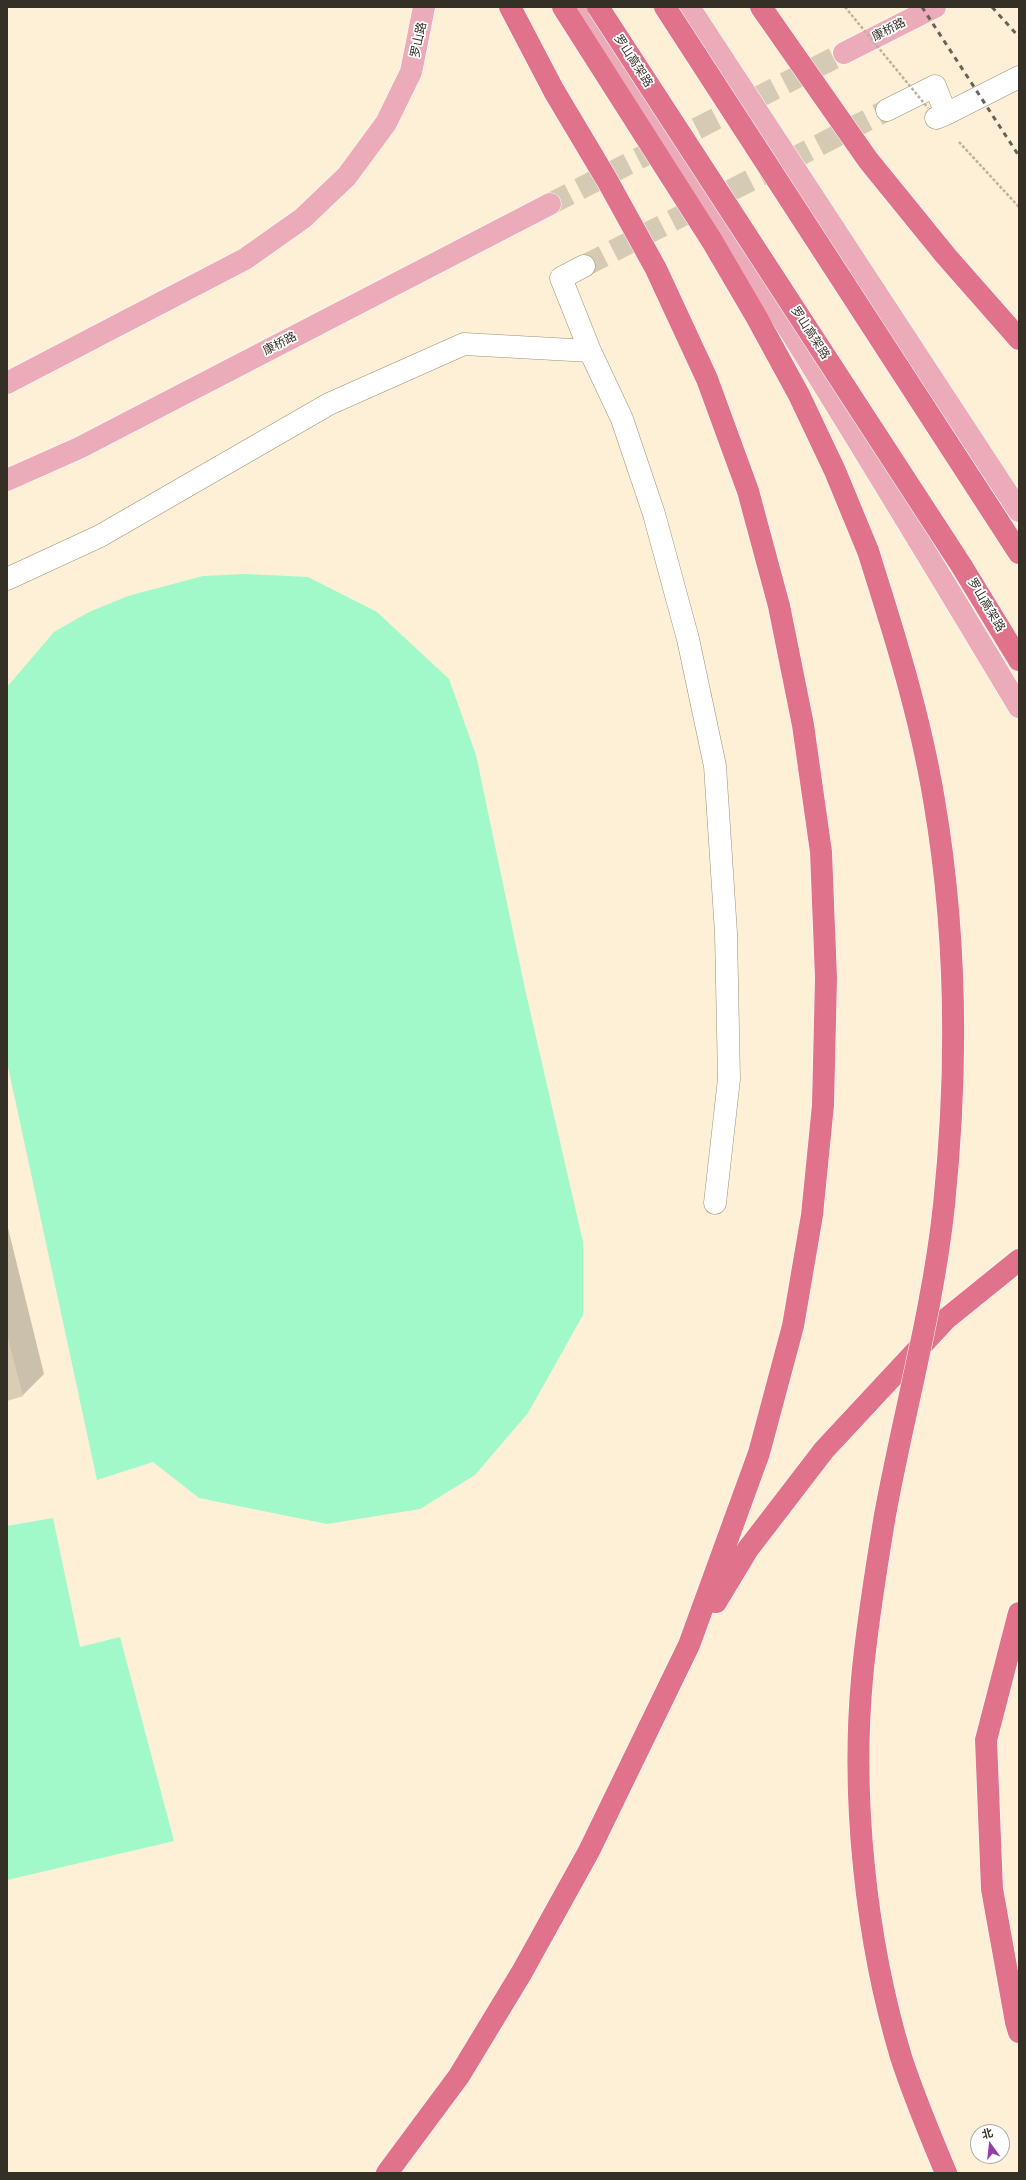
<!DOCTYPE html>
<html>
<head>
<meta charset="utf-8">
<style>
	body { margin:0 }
	#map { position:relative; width:1026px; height:2180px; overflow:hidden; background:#fdf0d6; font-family:Arial,"Noto Sans SC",sans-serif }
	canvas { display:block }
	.frame { position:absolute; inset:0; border:8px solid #353026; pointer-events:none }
	.north { position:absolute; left:970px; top:2124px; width:40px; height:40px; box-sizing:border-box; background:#fff; border:1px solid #aeaca8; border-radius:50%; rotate:345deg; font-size:11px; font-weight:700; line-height:16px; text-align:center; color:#353026 }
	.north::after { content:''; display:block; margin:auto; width:14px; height:18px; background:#963ca7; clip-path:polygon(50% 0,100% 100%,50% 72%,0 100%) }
</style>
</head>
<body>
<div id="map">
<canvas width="1026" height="2180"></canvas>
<div class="frame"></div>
<div class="north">北</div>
</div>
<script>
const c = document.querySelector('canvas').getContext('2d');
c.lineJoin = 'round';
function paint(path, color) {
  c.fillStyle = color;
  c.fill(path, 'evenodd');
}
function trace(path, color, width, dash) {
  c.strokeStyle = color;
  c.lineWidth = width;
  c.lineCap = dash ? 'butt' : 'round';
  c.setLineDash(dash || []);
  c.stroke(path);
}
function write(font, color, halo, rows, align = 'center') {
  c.font = font + ' Arial,"Noto Sans SC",sans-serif';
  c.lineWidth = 3.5;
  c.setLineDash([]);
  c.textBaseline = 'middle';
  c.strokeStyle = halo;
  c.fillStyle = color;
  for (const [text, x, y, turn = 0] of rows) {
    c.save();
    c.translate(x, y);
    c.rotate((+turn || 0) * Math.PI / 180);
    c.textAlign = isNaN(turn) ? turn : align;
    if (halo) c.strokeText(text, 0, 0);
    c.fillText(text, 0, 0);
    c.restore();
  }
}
const green = new Path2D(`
	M 246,574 L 308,577 L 377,612 L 449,679 L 476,755 L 525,989 L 583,1242 L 583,1315 L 528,1413 L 475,1475 L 420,1509 L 327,1524 L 199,1498 L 153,1462 L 97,1480 L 7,1062 L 7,687 L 54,632 L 89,612 L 128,596 L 203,576 Z
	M 53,1518 L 80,1647 L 120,1637 L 174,1841 L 7,1880 L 7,1526 Z`);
const shadow = new Path2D(`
	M 7,1224 L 44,1374 L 22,1396 L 7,1400 Z`);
const building = new Path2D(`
	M 7,1335 L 23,1396 L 7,1401 Z`);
const minorTunnel = new Path2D(`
	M 584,266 L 887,110`);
const majorTunnel = new Path2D(`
	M 550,204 L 844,53`);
const path = new Path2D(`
	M 959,142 L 1019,207`);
const minor = new Path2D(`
	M 887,110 L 935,86 L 946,114 L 936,118
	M 946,114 L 1019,77
	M 584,266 L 561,278 L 590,351 L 622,419 L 654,514 L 688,639 L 715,766 L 726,933 L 729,1079 L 715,1203
	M 7,579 L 100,536 L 329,404 L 464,344 L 590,351`);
const major = new Path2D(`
	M 584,7 C 735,237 878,472 1019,707
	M 689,7 L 1019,511
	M 844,53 L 935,7
	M 7,383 L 245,259 L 303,218 L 347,176 L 386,123 L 411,72 L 424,7
	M 7,480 L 79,448 L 550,204`);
const highway = new Path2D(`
	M 563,7 L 712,241 L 757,318 L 799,395 L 835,471 L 868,551
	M 761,7 L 868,160 L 946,256 L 1019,339
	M 716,1602 L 748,1549 L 824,1450 L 946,1319 L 1019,1260
	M 1019,1613 L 986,1740 L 992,1889 L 1016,2022 L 1019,2032
	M 387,2173 L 459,2076 L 522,1972 L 589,1851 L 689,1645 L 759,1453 L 793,1326 L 812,1215 L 823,1105 L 826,978 L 821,852 L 803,725 L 779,606 L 748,491 L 707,379 L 656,269 L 607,180 L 554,91 L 510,7`);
const rail = new Path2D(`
	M 922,7 L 1019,156
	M 992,7 L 1019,37`);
const pathBridge = new Path2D(`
	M 845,7 L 928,108`);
const highwayBridge = new Path2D(`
	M 598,7 L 961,565 L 1019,660
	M 665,7 L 1019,553
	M 868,551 C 894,633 920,715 934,800 C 957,934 958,1070 944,1205 C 933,1310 904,1411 885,1515 C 876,1569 867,1624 862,1679 C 851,1800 866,1941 901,2057 C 914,2097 930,2135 946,2173`);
const streetNames = [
	["康桥路",889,30,-27],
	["罗山路",419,40,-78],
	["罗山高架路",633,61,57],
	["罗山高架路",810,333,57],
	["康桥路",280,344,-27],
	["罗山高架路",986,605,59]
];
paint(green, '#a1f8c9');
paint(shadow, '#0003');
paint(building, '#dacdb3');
trace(minorTunnel, '#d5cab3', 22, [22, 11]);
trace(majorTunnel, '#d5cab3', 22, [22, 11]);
trace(minor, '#9b8f77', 23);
trace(major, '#fff', 23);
trace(highway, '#fff', 23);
trace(path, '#bcb19c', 2.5, [3, 2]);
trace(minor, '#fff', 22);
trace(major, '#ecabb9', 22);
trace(highway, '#e0738b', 22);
trace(rail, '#6a6355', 3, [5, 5]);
trace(highwayBridge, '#fff', 23, []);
trace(pathBridge, '#bcb19c', 2.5, [3, 2]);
trace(highwayBridge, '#e0738b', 22);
write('12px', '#353026', '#fff', streetNames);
</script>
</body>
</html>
